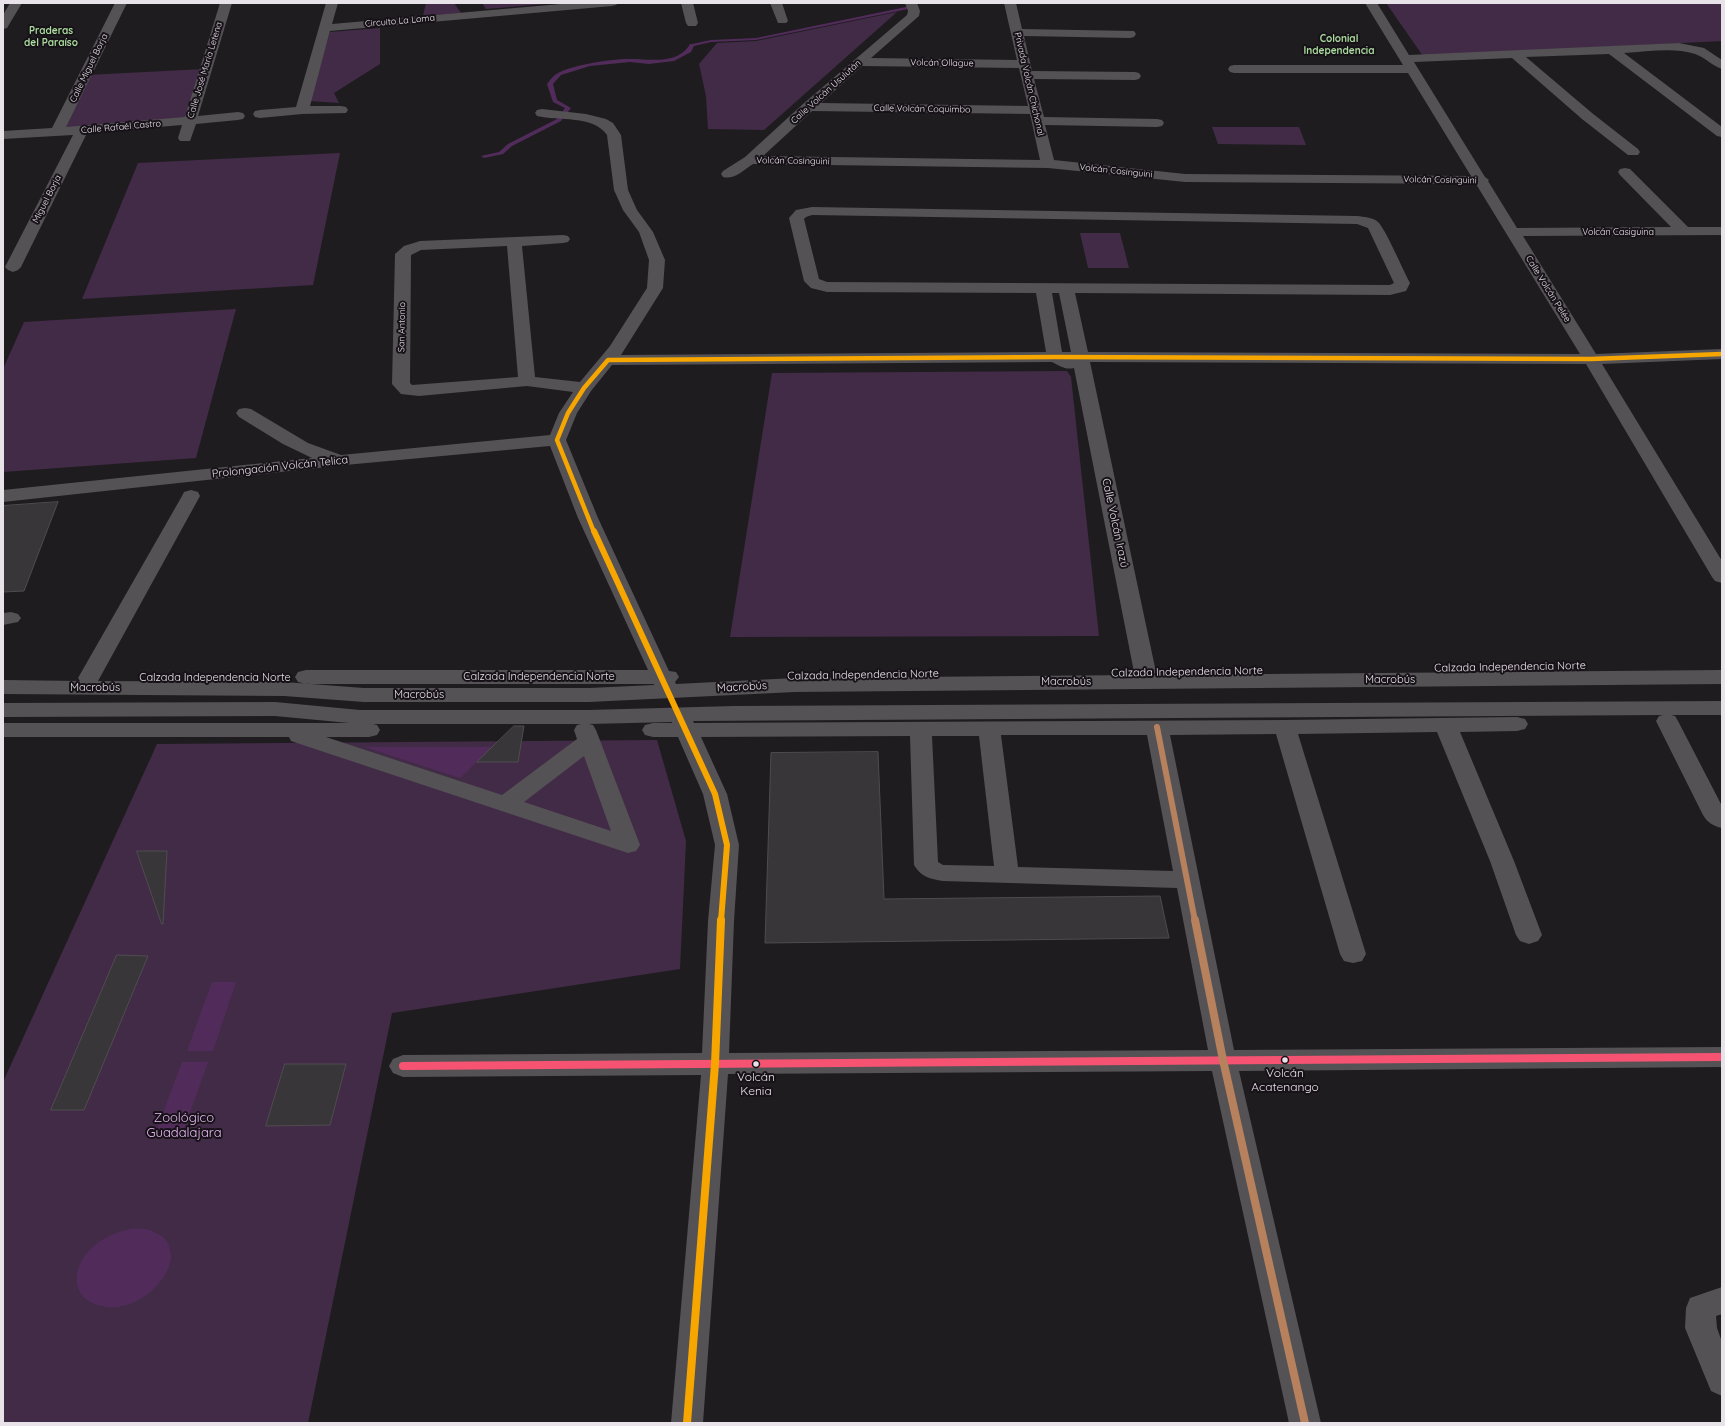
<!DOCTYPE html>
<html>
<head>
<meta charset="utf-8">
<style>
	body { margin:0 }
	#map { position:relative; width:1725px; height:1426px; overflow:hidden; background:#1f1c20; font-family:Quicksand,sans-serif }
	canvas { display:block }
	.frame { position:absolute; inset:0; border:4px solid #e7e3e8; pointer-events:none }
</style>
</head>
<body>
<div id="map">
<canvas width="1725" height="1426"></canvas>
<div class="frame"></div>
</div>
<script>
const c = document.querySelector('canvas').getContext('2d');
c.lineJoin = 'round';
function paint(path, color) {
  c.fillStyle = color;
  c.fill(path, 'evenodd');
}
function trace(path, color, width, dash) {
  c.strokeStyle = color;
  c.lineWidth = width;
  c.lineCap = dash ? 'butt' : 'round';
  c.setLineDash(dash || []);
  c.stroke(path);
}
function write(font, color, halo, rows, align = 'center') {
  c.font = font + ' Quicksand,sans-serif';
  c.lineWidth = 4;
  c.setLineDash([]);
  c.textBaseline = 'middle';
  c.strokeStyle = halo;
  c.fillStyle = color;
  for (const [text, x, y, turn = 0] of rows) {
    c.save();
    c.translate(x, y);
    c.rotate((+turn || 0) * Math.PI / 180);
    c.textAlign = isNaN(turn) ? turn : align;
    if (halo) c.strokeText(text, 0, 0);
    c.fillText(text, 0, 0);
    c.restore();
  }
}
const green = new Path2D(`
	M 426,3 L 454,3 L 461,13 L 423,16 Z
	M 482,3 L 544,3 L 544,4 L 486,9 Z
	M 1386,3 L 1722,3 L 1722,41 L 1423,56 Z
	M 897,12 L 764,130 L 708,129 L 706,96 L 699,64 L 717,43 L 756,41 Z
	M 380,28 L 380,64 L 334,93 L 339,103 L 310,101 L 330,32 Z
	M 204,69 L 188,120 L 61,132 L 87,75 Z
	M 1212,127 L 1299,127 L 1306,145 L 1218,144 Z
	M 340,153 L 313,285 L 82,299 L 138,163 Z
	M 1080,233 L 1120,233 L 1129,268 L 1088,268 Z
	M 236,309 L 196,458 L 3,472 L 3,369 L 24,322 Z
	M 1067,371 L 1071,377 L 1099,636 L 730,637 L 772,373 Z
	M 657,740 L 686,841 L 680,969 L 392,1013 L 308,1423 L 3,1423 L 3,1082 L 157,744 Z`);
const water = new Path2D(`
	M 365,747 L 492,747 L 460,778 Z
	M 212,982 L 236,982 L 213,1051 L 187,1051 Z
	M 182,1062 L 208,1062 L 181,1137 L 154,1137 Z
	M 130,1229 C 135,1229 140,1228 145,1229 C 152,1230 158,1234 164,1238 C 169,1243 171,1251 171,1258 C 167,1285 135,1310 107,1307 C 65,1301 71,1262 99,1242 C 109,1235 119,1232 130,1229 Z`);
const stream = new Path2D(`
	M 906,7 L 908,7 L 908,9 L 756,40 L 711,42 L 694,46 L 691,52 L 674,61 L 649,64 L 630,62 L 590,66 L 561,75 L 553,84 L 557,100 L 571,108 L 561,121 L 512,146 L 503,154 L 484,158 L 481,156 L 499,152 L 508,144 L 557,119 L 565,108 L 553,102 L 547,84 C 550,80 554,75 558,73 C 572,65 615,58 631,59 C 651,59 678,65 690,44 L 692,44 L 711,40 L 756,38 Z`);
const building = new Path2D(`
	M 58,502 L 24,591 L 3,592 L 3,506 Z
	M 514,726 L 524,726 L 518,762 L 477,762 Z
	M 878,752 L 884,899 L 1160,896 L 1169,938 L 765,943 L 771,753 Z
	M 137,851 L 167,851 L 163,924 L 162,924 Z
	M 117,955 L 148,956 L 84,1110 L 51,1110 Z
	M 285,1064 L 346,1064 L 330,1125 L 266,1126 Z`);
const minor = new Path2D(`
	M 10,3 L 22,3 L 7,28 L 3,29 L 3,15 Z
	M 115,3 L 127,3 L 66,127 L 185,117 L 220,3 L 232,3 L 198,116 L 238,112 L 243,113 L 245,116 L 243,119 L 238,120 L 196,124 L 190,141 L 180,141 L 178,138 L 182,125 L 87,133 L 21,267 L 18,270 L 13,272 L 8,270 L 5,267 L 73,135 L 3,139 L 3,131 L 52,128 Z
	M 326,3 L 338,3 L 332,24 L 572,3 L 618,3 L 616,5 L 612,6 L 330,31 L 310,106 L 341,106 L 346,107 L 348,110 L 346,113 L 302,114 L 260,118 L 255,117 L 253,114 L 255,111 L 260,110 L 296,107 Z
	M 681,3 L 693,3 L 698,23 L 696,26 L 688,26 L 686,23 Z
	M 770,3 L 782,3 L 788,21 L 786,23 L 778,23 Z
	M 905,3 L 917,3 L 920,11 L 919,16 L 871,58 L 1017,60 L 1004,3 L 1016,3 L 1022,29 L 1134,31 L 1136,34 L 1134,37 L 1130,38 L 1024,36 L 1032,71 L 1135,72 L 1139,73 L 1141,76 L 1139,79 L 1135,80 L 1034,79 L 1044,117 L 1157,119 L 1162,120 L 1164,123 L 1162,126 L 1157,127 L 1045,125 L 1054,160 L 1185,174 L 1471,176 L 1408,73 L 1234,73 L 1230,72 L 1228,69 L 1230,66 L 1234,65 L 1403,65 L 1365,3 L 1377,3 L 1409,55 L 1679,43 L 1704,48 L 1722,60 L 1722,69 C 1712,66 1705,57 1695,54 C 1673,47 1647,52 1624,53 L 1722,127 L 1722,137 L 1717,136 L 1609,54 L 1526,57 L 1592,113 L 1638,149 L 1640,152 L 1638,155 L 1628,155 L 1582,119 L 1512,58 L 1414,62 L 1485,177 L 1489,180 L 1488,181 L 1517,228 L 1671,227 L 1620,175 L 1618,172 L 1620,169 L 1625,168 L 1630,169 L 1688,227 L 1722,227 L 1722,235 L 1523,236 L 1596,354 L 1722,349 L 1722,359 L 1602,364 L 1722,561 L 1722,583 L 1715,581 L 1712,577 L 1586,364 L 1090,362 L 1156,672 L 1153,675 L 1722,670 L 1722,684 L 795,692 L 589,702 L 364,702 L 284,696 L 3,694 L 3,680 L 80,681 L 78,678 L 182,496 L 184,492 L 191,490 L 198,492 L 200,496 L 98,681 L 284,682 L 364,688 L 589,688 L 654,685 L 654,684 L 306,684 L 298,682 L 295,677 L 298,672 L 306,670 L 648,670 L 578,518 L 550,446 L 345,465 L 3,502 L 3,490 L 312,458 L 283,444 L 239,417 L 236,413 L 239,409 L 245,408 L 251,409 L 308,443 L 341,455 L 550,435 L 559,413 L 573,392 L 527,386 L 419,396 L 401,394 L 392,384 L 395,254 L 404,246 L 420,241 L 563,235 L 568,236 L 570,239 L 568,242 L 563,243 L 522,246 L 535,377 L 580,382 L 610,346 L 647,288 L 649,260 L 639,232 L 623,210 L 614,190 L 607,135 C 594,115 558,121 537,116 L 535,113 L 537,110 L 542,109 L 586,114 L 606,119 L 613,123 L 621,135 L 628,190 L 637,210 L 653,232 L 665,260 L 663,288 L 621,355 L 1046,352 L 1036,293 L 827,292 L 811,288 L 804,281 L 789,218 L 796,210 L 812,207 L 1357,216 C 1364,217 1372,217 1378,222 C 1385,228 1404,272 1410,283 L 1406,291 L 1390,295 L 1075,293 L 1088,352 L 1580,354 L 1476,184 L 1185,182 L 1048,168 L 753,164 C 744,170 734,180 723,177 L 721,174 L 723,171 L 745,157 L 803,104 L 907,15 L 908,11 ZM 862,66 L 1019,68 L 1028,106 L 821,103 ZM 812,111 L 1030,114 L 1040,160 L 763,156 ZM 812,215 L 1357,224 L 1368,228 L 1394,283 L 1390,285 L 827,282 L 819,279 L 804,219 L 806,217 ZM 507,246 L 518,377 L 412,385 L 410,383 L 411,255 L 421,250 ZM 1052,293 L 1059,293 L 1071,352 L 1062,352 ZM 1052,362 C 1060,366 1065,370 1074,368 L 1134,672 L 1137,675 L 795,678 L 676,684 L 675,682 L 679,677 L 676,672 L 669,671 L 598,518 L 566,440 L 577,413 L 591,391 L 612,365 Z
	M 11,612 L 18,614 L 21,618 L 18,622 L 3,625 L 3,613 Z
	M 1722,701 L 1722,715 L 1671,715 L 1675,716 L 1678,721 L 1722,806 L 1722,828 C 1713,826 1708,823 1703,815 L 1656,721 L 1659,716 L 1663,715 L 693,721 L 694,723 L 1285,720 L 1517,717 L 1525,719 L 1528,724 L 1525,729 L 1517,731 L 1460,732 L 1514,861 L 1542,935 L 1538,941 L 1529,944 L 1520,941 L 1516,935 L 1490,861 L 1437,732 L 1298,734 L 1366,954 L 1362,961 L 1353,963 L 1344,961 L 1340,954 L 1276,734 L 1170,735 L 1234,1050 L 1722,1047 L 1722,1067 L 1239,1071 L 1321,1423 L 1289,1423 L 1212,1071 L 728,1074 L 703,1423 L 671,1423 L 701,1075 L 403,1077 L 393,1073 L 389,1066 L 393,1059 L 403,1055 L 702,1053 L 708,921 L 715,845 L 703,794 L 678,737 L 653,737 L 645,735 L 642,730 L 645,725 L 653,723 L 672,723 L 672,722 L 589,724 L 593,725 L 596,730 L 640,845 L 636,851 L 628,853 L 291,741 L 289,737 L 3,737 L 3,723 L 349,723 L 275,716 L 3,717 L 3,703 L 275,702 L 360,710 L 588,710 L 734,706 ZM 373,724 L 581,724 L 577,725 L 574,730 L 577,739 L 502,795 L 326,737 L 369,737 L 377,735 L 380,730 L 377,725 ZM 1001,735 L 1147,735 L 1173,871 L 1018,867 ZM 910,736 L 914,865 C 921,877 930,879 943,881 L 1177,888 L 1208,1050 L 729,1053 L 734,921 L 739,845 L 727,794 L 701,737 ZM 932,736 L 979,736 L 994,866 L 943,865 L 938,862 ZM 584,756 L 611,831 L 524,802 Z
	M 1722,1287 L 1722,1314 L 1716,1316 L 1717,1328 L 1722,1342 L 1722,1396 L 1711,1391 L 1685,1328 L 1686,1308 L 1690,1298 Z`);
const bus1 = new Path2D(`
	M 403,1066 L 1722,1057`);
const bus2Far1 = new Path2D(`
	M 1157,727 L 1195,921`);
const bus2 = new Path2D(`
	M 1195,920 L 1223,1060 L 1305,1423`);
const bus3Far2 = new Path2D(`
	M 594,532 L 557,440 L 568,413 L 584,388 L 608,360 L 1055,357 L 1591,359 L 1722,354`);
const bus3Far1 = new Path2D(`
	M 594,531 L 715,794 L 727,845 L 721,921`);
const bus3 = new Path2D(`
	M 687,1423 L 715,1064 L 721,920`);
const markers = [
	[1285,1060,3.5,"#e7e3e8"],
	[756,1064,3.5,"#e7e3e8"]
];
const farStreetnames = [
	["Circuito La Loma",400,21,-5],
	["Volcán Ollague",942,63,1],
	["Calle Miguel Borja",89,68,-64],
	["Calle José María Letena",205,70,-73],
	["Privada Volcán Chichonal",1029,84,77],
	["Calle Volcán Usulután",826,92,-42],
	["Calle Volcán Coquimbo",922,109,1],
	["Calle Rafaél Castro",121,127,-5],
	["Volcán Cosinguini",793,161,1],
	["Volcán Cosinguini",1116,171,6],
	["Volcán Cosinguini",1440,180,1],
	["Miguel Borja",47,199,-63],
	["Volcán Casiguina",1618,232],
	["Calle Volcán Pelée",1548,289,58],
	["San Antonio",402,327,-89]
];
const farNeighbourhoodnames = [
	["Praderas",51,31],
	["del Paraíso",51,43],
	["Colonial",1339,39],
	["Independencia",1339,51]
];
const streetNames = [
	["Prolongación Volcán Telica",280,467,-6],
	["Calle Volcán Irazú",1115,523,78],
	["Calzada Independencia Norte",1510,667,-1],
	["Calzada Independencia Norte",1187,672,-1],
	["Calzada Independencia Norte",863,675,-1],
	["Calzada Independencia Norte",539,677],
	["Calzada Independencia Norte",215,678],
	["Macrobús",1390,680],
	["Macrobús",1066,682],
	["Macrobús",742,687,-3],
	["Macrobús",95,688],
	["Macrobús",419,695]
];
const nearBusnames = [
	["Volcán",1285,1073],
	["Acatenango",1285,1087],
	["Volcán",756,1077],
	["Kenia",756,1091]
];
const nearParknames = [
	["Zoológico",184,1118],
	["Guadalajara",184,1133]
];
paint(green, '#422b47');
paint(water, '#512c5a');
paint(stream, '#512c5a');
paint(building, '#393639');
trace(building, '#4f4c50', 1);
paint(minor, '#545255');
trace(bus1, '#f65372', 8);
trace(bus2Far1, '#b6815c', 6);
trace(bus2, '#b6815c', 8);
trace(bus3Far2, '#f7a600', 4.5);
trace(bus3Far1, '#f7a600', 6);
trace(bus3, '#f7a600', 8);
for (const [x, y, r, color] of markers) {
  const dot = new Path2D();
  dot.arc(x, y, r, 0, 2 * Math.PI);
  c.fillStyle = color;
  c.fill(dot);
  trace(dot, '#171118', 1.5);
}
write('9px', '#e7e3e8', '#171118', farStreetnames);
write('bold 10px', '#aadc9d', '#171118', farNeighbourhoodnames);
write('11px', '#e7e3e8', '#171118', streetNames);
write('12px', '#e7e3e8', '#171118', nearBusnames);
write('13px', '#ebbaf8', '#171118', nearParknames);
</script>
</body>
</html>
